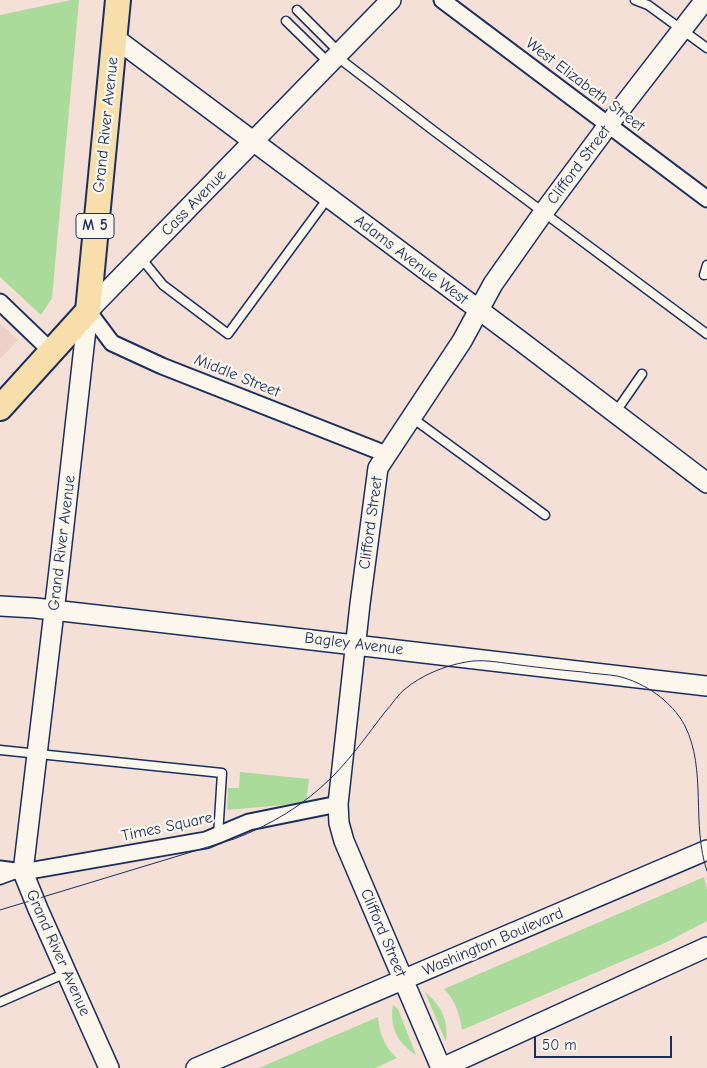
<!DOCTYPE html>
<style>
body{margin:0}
#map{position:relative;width:707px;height:1068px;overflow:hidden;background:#f4e0d7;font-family:"Comic Neue",sans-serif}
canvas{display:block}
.scale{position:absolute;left:534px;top:1036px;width:138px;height:22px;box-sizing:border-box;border:2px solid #1b2f5e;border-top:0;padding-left:6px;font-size:15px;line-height:18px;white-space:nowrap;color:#1b2f5e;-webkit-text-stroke:4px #fbf7ec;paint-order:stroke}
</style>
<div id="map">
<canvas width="707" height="1068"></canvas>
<div class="scale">50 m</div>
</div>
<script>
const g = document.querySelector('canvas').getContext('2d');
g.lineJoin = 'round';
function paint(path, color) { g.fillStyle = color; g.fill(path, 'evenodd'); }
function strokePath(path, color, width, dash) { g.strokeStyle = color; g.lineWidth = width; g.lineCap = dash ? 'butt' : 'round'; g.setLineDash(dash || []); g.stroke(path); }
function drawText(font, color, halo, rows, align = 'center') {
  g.font = font + ' "Comic Neue",sans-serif'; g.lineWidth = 4.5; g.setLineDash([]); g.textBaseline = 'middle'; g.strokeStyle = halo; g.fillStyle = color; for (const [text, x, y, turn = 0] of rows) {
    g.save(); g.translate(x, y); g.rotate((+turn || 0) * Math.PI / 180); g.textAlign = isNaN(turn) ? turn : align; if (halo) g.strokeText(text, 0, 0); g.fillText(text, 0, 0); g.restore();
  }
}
const built = new Path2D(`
 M0 323 18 340 0 359Z`);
const green = new Path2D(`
 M71 0H79L52 298 41 315 0 277V15Z
 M240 772 309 779 306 803 227 810 228 788H239Z
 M704 877 707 890V921L667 942 462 1030C460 1014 455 1000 444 989Z
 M425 992C441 1005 449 1020 446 1042Z
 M393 1005 398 1009 416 1055C398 1044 389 1026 393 1005Z
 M378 1017C379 1033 385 1048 397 1058L375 1068H259Z`);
const service = new Path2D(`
 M635 0 648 5 707 48
 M297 10 340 53
 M286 21 329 63
 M336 56 434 131 707 334
 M141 258 163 285 228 334 328 198
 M704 275 707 265
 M615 413 642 374
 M411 417 545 515
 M0 750 222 773 218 836
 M0 880 16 874
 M0 1002 66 973`);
const minor = new Path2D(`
 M442 0 707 199
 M0 302 52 352
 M88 311 112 343 162 366 386 454
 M0 869 23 872 206 840 249 822 338 804`);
const tertiary = new Path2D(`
 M115 38 522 342 707 483
 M0 606 35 608 123 618 707 686
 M109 1068 38 909 23 872 59 570 88 311 391 0
 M196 1068 707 850
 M441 1068 344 841 339 823 338 804 360 604 378 468 462 341 493 284 543 213 609 124 705 0
 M442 1068 707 947`);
const primary = new Path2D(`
 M0 408 88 311 118 0`);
const tram = new Path2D(`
 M0 910 234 839C271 825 304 805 332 777 352 757 368 734 385 712 392 705 397 695 405 689 422 675 444 666 466 662 481 659 497 662 512 664 535 667 559 670 583 672 594 674 606 674 617 676 644 682 672 701 685 726 707 770 691 824 707 871`);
const shields = [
 [95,226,38]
];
const shieldNames = [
 ["M 5",95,226]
];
const streetNames = [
 ["West Elizabeth Street",585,85,37],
 ["Grand River Avenue",106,125,-84],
 ["Clifford Street",579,165,-53],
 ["Cass Avenue",194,203,-46],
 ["Adams Avenue West",411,260,37],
 ["Middle Street",237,376,22],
 ["Clifford Street",371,523,-82],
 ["Grand River Avenue",62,543,-83],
 ["Bagley Avenue",354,644,7],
 ["Times Square",167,827,-12],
 ["Clifford Street",383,933,67],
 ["Washington Boulevard",493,942,-23],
 ["Grand River Avenue",58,953,66]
];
paint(built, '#efd0c8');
paint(green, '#aadb9b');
strokePath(service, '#1b2f5e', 11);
strokePath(minor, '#1b2f5e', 19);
strokePath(tertiary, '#1b2f5e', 22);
strokePath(primary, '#1b2f5e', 28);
strokePath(service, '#fbf7ec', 8);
strokePath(minor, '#fbf7ec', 15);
strokePath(tertiary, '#fbf7ec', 19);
strokePath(primary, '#f8deab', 24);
strokePath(tram, '#1b2f5e', 1);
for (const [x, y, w] of shields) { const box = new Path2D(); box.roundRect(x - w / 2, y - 12.5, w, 25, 4); g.fillStyle = '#fbf7ec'; g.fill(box); strokePath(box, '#1b2f5e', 1); }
drawText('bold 15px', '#1b2f5e', null, shieldNames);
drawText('16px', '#1b2f5e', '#fbf7ec', streetNames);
</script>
